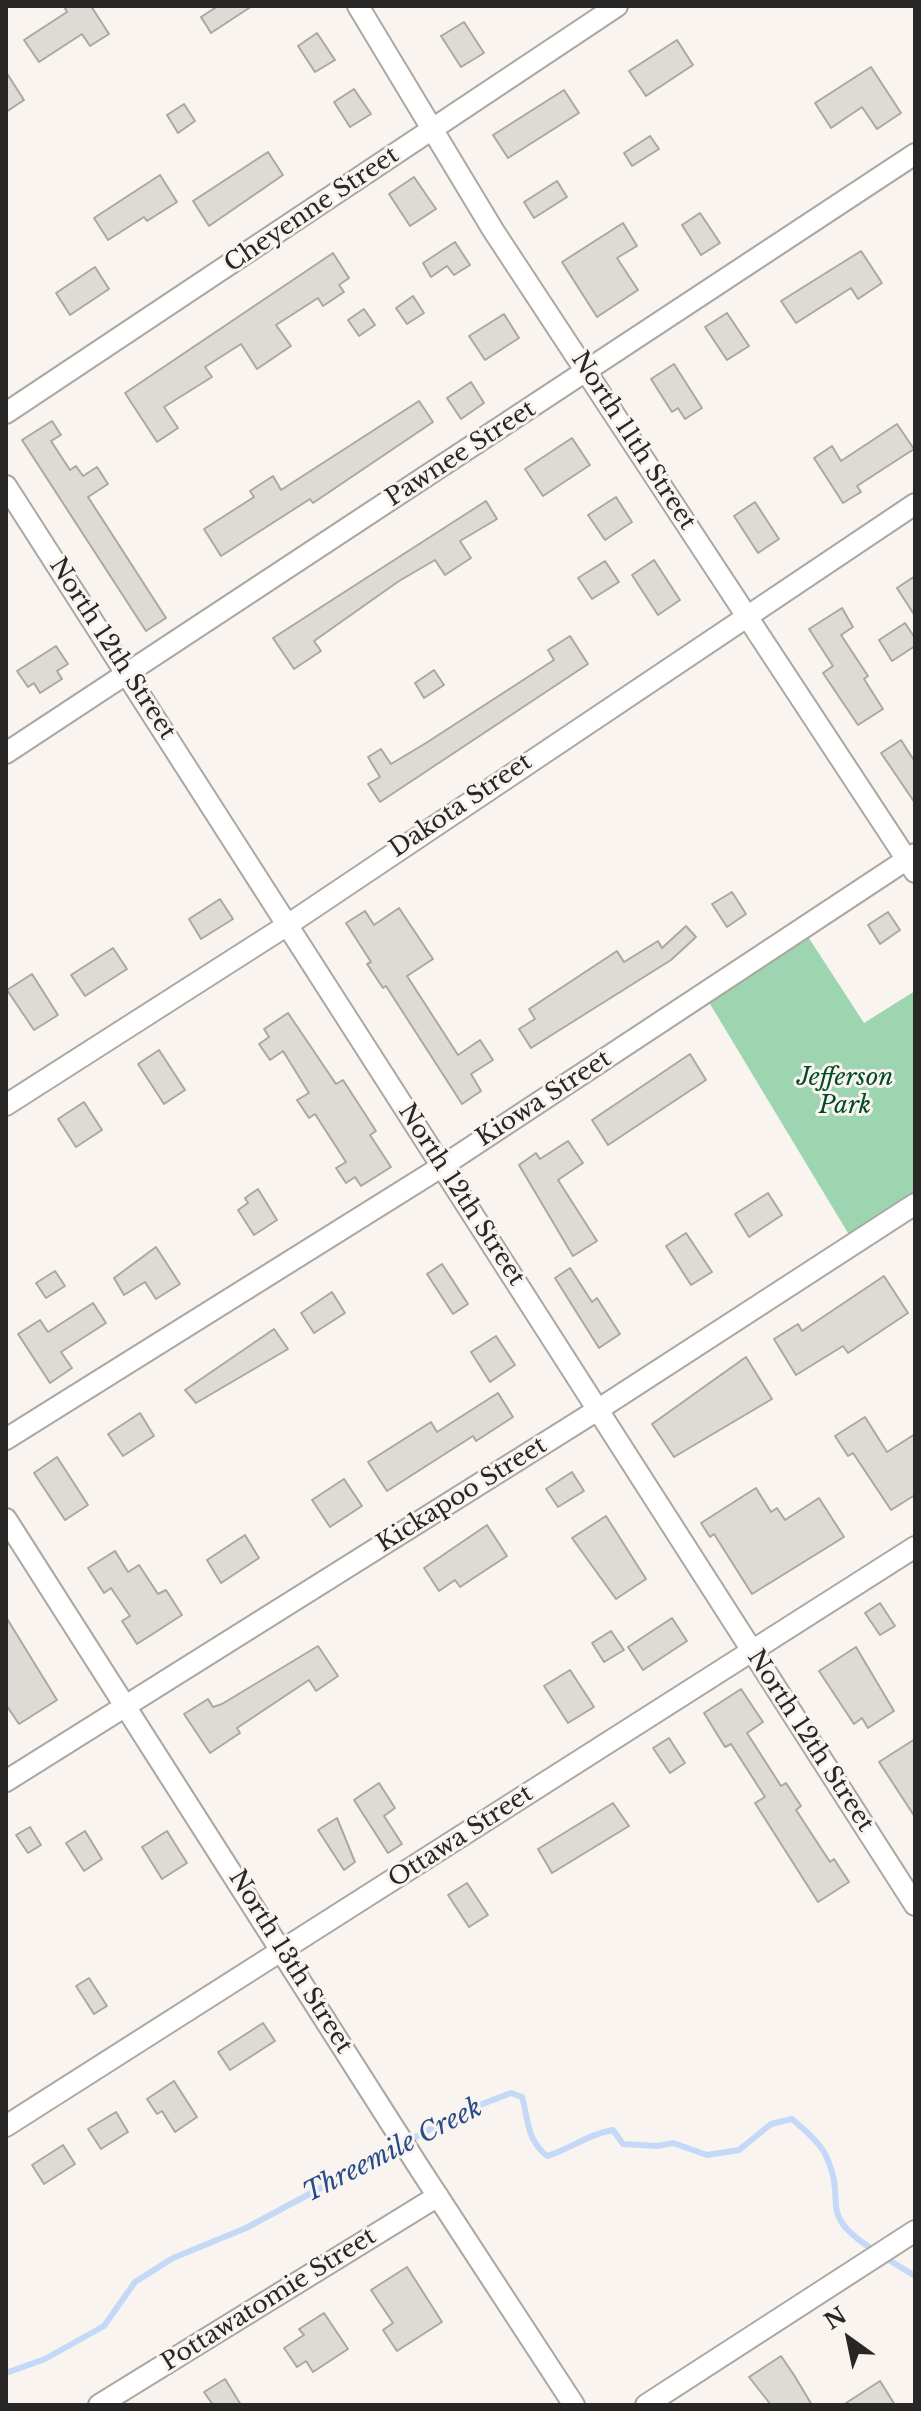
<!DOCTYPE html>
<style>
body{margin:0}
#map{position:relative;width:921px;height:2411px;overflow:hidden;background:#f9f4ef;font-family:"Libre Baskerville",serif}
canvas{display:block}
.frame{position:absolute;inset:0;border:8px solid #292725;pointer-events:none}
.north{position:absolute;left:809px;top:2299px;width:80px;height:80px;-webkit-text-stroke:6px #f9f4ef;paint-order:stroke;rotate:327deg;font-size:22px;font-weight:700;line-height:32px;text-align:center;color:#292725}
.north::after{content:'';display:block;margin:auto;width:28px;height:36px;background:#292725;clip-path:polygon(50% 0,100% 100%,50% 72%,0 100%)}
</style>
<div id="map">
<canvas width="921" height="2411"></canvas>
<div class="frame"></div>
<div class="north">N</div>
</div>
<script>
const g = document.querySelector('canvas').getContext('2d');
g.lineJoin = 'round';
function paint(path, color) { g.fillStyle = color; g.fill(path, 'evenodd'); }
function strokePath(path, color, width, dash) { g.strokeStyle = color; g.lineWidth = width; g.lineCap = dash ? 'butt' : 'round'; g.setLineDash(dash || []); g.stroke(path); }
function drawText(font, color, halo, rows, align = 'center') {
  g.font = font + ' "Libre Baskerville",serif'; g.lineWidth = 6; g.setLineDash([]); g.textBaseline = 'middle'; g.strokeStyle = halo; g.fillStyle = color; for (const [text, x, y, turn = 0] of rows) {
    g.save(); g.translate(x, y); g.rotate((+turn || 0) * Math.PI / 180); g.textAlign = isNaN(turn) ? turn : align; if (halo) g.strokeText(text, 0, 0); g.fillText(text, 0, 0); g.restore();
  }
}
const green = new Path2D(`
 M803 929 864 1023 915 991V1204L854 1243 704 994Z`);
const stream = new Path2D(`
 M884 2257 915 2276
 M6 2373 45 2359 104 2326 135 2282 173 2258 246 2228 464 2111 511 2093 522 2097C529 2121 526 2139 547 2156 571 2149 588 2134 613 2130L623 2144 657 2146 673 2143 707 2155 739 2150 771 2124 792 2119C803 2129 820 2142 826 2156 849 2206 814 2212 875 2251`);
const building = new Path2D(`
 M64 6H91L109 34 90 46 82 34 39 62 24 40 67 12Z
 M218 6H252L211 33 201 17Z
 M464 22 484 53 461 67 441 36Z
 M317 33 335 60 315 72 298 46Z
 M677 40 693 65 646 96 629 71Z
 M871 67 901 113 877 129 862 107 831 128 815 103Z
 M6 72 24 100 6 112Z
 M354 89 371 114 350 127 334 102Z
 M564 90 579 113 508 158 493 135Z
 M184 104 195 121 178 133 167 115Z
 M650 136 659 149 632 166 624 153Z
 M268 152 283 175 209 226 193 201Z
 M160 175 177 202 147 221 144 217 108 240 94 218Z
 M414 177 436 209 410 226 389 194Z
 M557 181 567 197 534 218 524 202Z
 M700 213 720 243 701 255 682 225Z
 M623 223 637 246 617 258 638 290 597 317 562 262Z
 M455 242 470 265 454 275 447 266 431 277 423 263Z
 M861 251 882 283 858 299 851 288 796 323 781 301Z
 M333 253 349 278 339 285 344 292 323 306 318 298 276 325 291 346 257 369 241 344 205 367 212 377 164 407 178 428 157 442 125 393Z
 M95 267 109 289 70 315 56 293Z
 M413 296 424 313 407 324 396 308Z
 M364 309 375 325 359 336 348 320Z
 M727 313 749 346 727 360 705 327Z
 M504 314 519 338 485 360 469 336Z
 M674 364 702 408 685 419 678 408 672 412 651 379Z
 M471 382 484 403 461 419 447 398Z
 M419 401 433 422 313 503 310 499 221 556 204 529 254 497 250 491 273 476 281 490Z
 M52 421 61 435 51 441 70 470 76 466 83 476 97 467 108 484 88 497 166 618 146 631 22 440Z
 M897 424 914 449 857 486 861 492 843 503 814 458 832 446 841 461Z
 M572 438 590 465 543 496 525 469Z
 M616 497 632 522 605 540 588 515Z
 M486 501 497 519 460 541 471 558 445 575 435 560 399 581 314 641 321 651 294 669 273 638Z
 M755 502 779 539 758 553 734 516Z
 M654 560 680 600 658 615 632 575Z
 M605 561 619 582 592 599 578 578Z
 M915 576V616L897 588Z
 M842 608 853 627 841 635 868 676 864 679 883 709 858 725 823 673 833 666 809 629Z
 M905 623 915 638V646L892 661 879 640Z
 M570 636 588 664 380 802 368 784 380 777 368 757 381 749 391 764 426 743 554 660 548 650Z
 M56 646 68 664 57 671 62 679 40 693 34 683 28 687 17 671Z
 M434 670 444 685 424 698 415 683Z
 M901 740 915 762V803L881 753Z
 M732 892 746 914 727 927 712 904Z
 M220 899 233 919 201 939 189 919Z
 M399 908 433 959 407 976 458 1055 480 1040 493 1060 471 1074 481 1091 462 1104 386 986 383 988 367 964 371 962 346 923 365 911 374 925Z
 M888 912 900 930 880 944 868 925Z
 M686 926 696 937 671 960 531 1048 519 1029 535 1019 529 1009 617 951 624 962 658 941 662 948Z
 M113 948 127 969 85 996 71 975Z
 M32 974 58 1015 34 1030 7 990Z
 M288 1013 336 1084 343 1080 376 1131 370 1135 391 1167 361 1186 355 1177 346 1183 336 1168 346 1162 315 1114 309 1118 297 1100 309 1093 283 1051 270 1060 259 1044 269 1037 264 1029Z
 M159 1050 185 1090 164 1104 138 1064Z
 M690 1054 706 1080 608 1145 592 1120Z
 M84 1102 102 1130 76 1147 58 1119Z
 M568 1141 583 1163 558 1180 597 1241 573 1256 519 1165 536 1153 540 1159Z
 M258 1189 277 1220 254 1235 238 1210 248 1203 245 1198Z
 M768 1193 782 1215 749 1237 735 1214Z
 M686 1233 712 1272 691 1285 666 1246Z
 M156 1247 180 1284 156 1299 145 1282 124 1295 114 1278Z
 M442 1264 468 1304 453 1314 427 1274Z
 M570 1268 592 1302 597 1298 620 1334 599 1348 555 1278Z
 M55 1271 65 1286 46 1298 36 1283Z
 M884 1276 908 1313 848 1353 843 1346 796 1375 774 1339 798 1324 802 1331Z
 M332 1292 345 1313 314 1333 301 1313Z
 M93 1303 106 1323 61 1352 72 1368 50 1383 18 1334 40 1320 48 1332Z
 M274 1329 288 1349 196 1403 185 1390Z
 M496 1336 515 1365 490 1382 471 1352Z
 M746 1357 772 1399 674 1457 652 1424Z
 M498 1393 513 1417 476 1441 473 1436 387 1491 368 1462 431 1422 437 1432Z
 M140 1413 154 1436 123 1456 108 1434Z
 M865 1417 887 1452 915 1434V1495L891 1510 853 1453 848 1456 835 1436Z
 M57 1457 88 1505 65 1520 34 1473Z
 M572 1472 584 1491 558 1507 546 1489Z
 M344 1479 362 1506 330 1527 312 1500Z
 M756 1488 771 1512 777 1508 785 1520 819 1498 844 1537 752 1594 714 1534 710 1537 701 1523Z
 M606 1516 646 1579 616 1599 572 1538Z
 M487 1525 507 1556 460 1587 455 1580 439 1591 424 1568Z
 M245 1535 259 1558 221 1583 207 1560Z
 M115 1551 128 1572 139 1565 158 1594 166 1590 182 1615 137 1644 122 1621 130 1616 111 1588 104 1593 88 1568Z
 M880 1603 895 1626 880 1635 865 1613Z
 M6 1617 57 1700 19 1724 6 1705Z
 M672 1618 687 1641 643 1670 628 1647Z
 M611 1631 624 1650 604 1662 592 1643Z
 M318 1646 338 1676 316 1691 309 1680 237 1728 240 1733 210 1753 184 1714 208 1699 213 1707 222 1704Z
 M856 1647 894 1711 868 1728 862 1718 854 1724 819 1671Z
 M570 1670 594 1707 568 1723 544 1686Z
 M741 1689 763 1722 747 1733 781 1786 786 1783 801 1806 796 1810 830 1862 834 1859 849 1882 818 1902 755 1803 765 1797 731 1744 725 1747 704 1713Z
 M669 1738 685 1763 670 1773 653 1748Z
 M915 1739V1817L879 1762Z
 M379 1783 395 1808 384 1816 402 1844 388 1853 354 1800Z
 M613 1803 629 1826 552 1873 538 1849Z
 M337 1818 355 1862 344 1870 318 1830Z
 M30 1827 41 1845 28 1853 16 1835Z
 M85 1831 102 1859 84 1871 66 1843Z
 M167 1831 187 1863 162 1879 142 1847Z
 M467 1883 488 1915 469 1927 448 1895Z
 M89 1978 107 2006 94 2014 76 1986Z
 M263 2023 275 2041 230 2070 218 2052Z
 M174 2081 197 2117 175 2132 162 2111 157 2114 147 2099Z
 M116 2112 128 2132 101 2149 88 2129Z
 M63 2145 75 2164 44 2184 32 2165Z
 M407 2267 442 2322 397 2351 383 2330 393 2323 371 2290Z
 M324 2313 348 2349 313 2372 306 2361 297 2367 284 2348 304 2335 299 2329Z
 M781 2356 794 2375 812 2405H771L749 2377Z
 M225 2379 241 2405H213L204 2392Z
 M880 2381 895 2405H843Z`);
const street = new Path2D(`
 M358 6 493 230 915 872
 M6 413 617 6
 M6 486 915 1905
 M6 753 915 154
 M6 1105 289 924 915 504
 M6 1439 441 1167 915 854
 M6 1519 420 2169 574 2405
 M6 1781 599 1409 915 1204
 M6 2126 915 1547
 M99 2405 438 2196
 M646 2405 915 2231`);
const streetNames = [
 ["Cheyenne Street",312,210,-34],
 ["North 11th Street",633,441,57],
 ["Pawnee Street",461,454,-33],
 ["North 12th Street",112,649,57],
 ["Dakota Street",461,806,-34],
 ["Kiowa Street",544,1099,-33],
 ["North 12th Street",461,1195,57],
 ["Kickapoo Street",462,1495,-32],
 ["North 12th Street",810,1741,57],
 ["Ottawa Street",461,1837,-33],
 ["North 13th Street",290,1962,58],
 ["Pottawatomie Street",269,2300,-32]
];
const parkNames = [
 ["Jefferson",845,1078],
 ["Park",845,1106]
];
const waterNames = [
 ["Threemile Creek",393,2151,-27]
];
paint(green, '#9cd5b0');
strokePath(stream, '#c4d8f7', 6);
paint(building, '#dedad5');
strokePath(building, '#aba7a3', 2);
strokePath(street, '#aba7a3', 24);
strokePath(street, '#fff', 20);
drawText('24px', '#292725', '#f9f4ef', streetNames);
drawText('italic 24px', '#004a28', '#f9f4ef', parkNames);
drawText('italic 26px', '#264b88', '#f9f4ef', waterNames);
</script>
